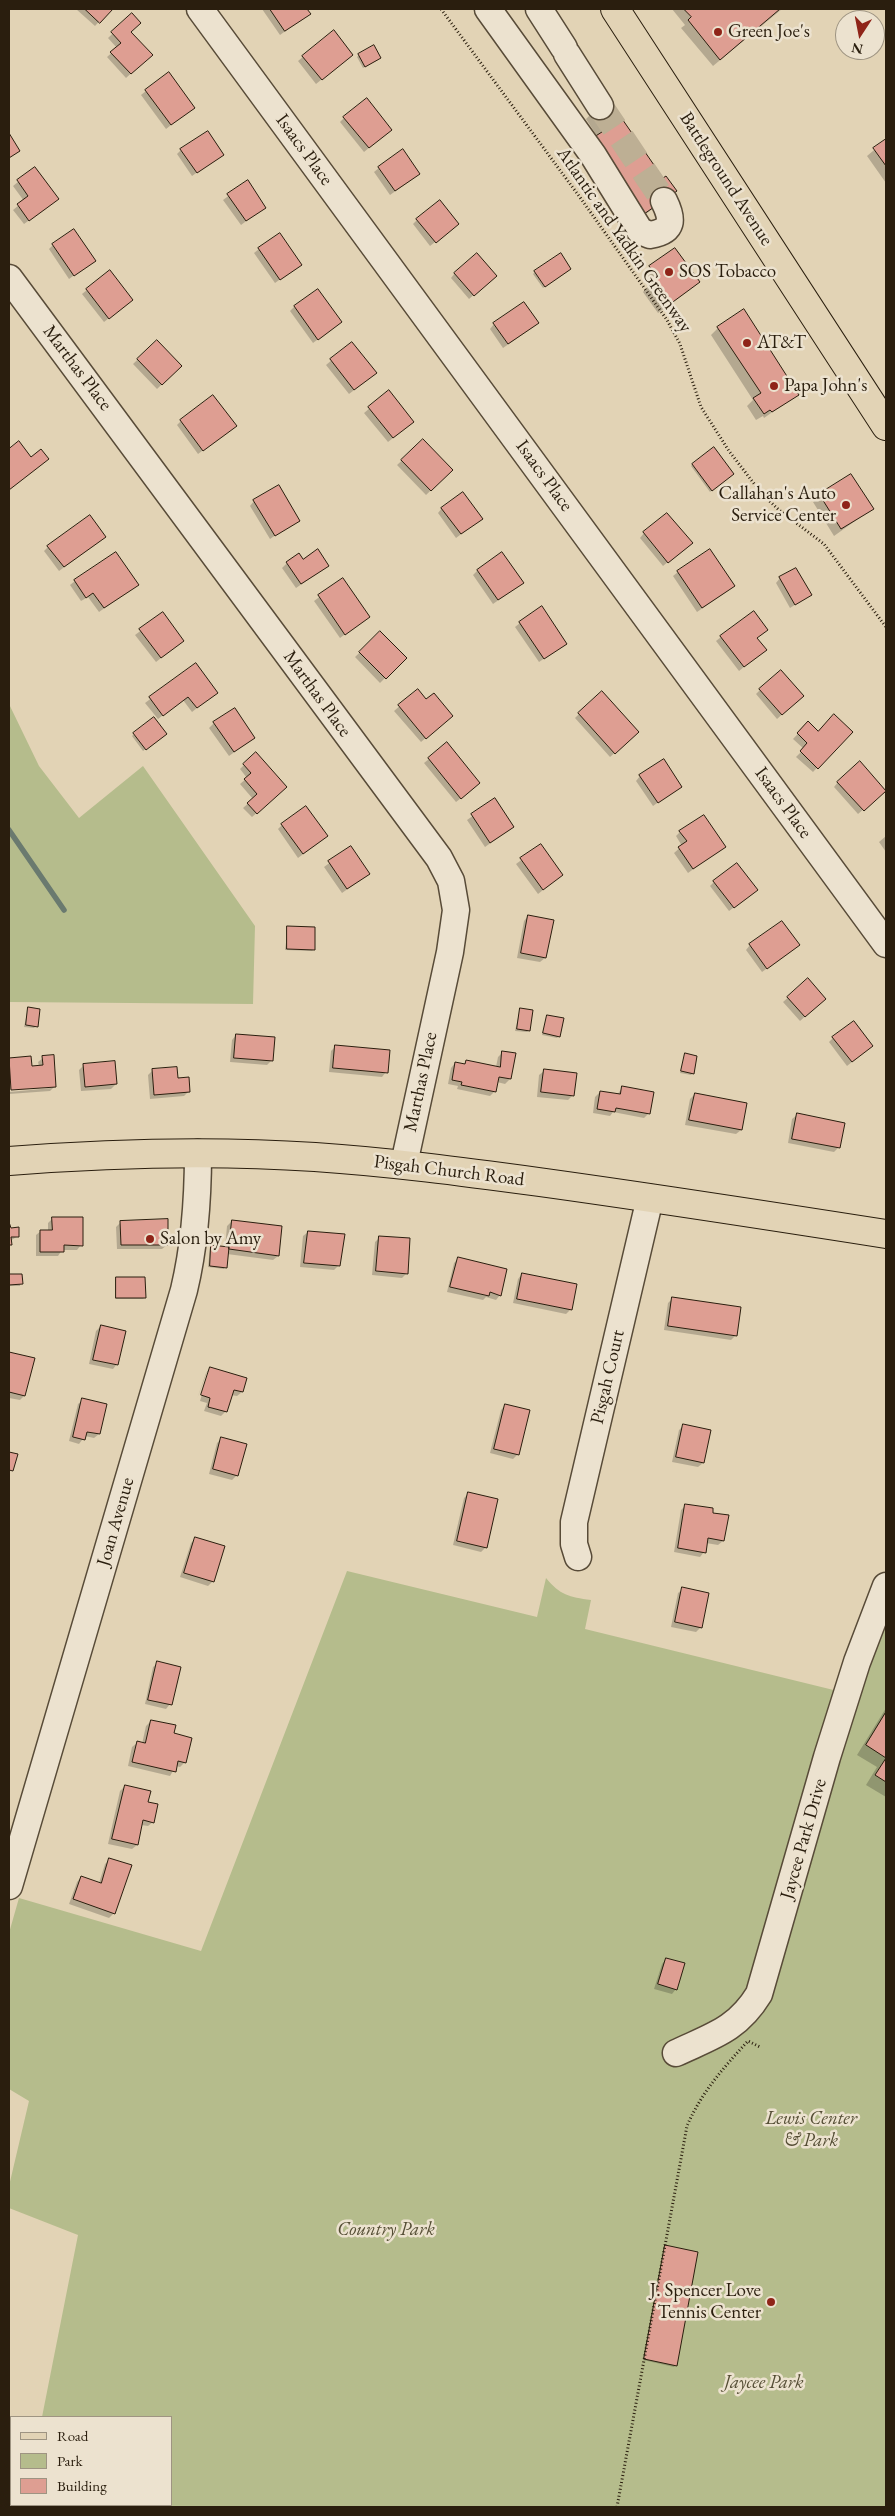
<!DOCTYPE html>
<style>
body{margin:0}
#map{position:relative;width:895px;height:2516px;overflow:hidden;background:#e2d3b5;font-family:"EB Garamond",serif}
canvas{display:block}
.frame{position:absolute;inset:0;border:10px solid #2a1e0e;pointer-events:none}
.legend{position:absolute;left:10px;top:2416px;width:162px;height:90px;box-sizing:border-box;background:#ece2cf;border:1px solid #9e9482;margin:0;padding:6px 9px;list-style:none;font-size:15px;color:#2a1e0e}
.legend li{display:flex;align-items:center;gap:10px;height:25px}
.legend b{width:25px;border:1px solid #9e9482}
.north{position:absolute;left:835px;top:10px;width:50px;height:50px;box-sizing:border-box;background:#ece2cf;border:1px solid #9e9482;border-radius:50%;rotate:191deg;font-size:14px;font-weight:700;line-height:20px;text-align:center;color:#2a1e0e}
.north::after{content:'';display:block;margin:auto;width:18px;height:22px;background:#8f2418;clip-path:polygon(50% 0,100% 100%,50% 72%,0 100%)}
</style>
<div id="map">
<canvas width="895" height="2516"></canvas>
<div class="frame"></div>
<ul class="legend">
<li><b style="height:6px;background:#e2d3b5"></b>Road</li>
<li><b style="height:14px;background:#b5bc8c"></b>Park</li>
<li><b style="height:14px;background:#de9e92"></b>Building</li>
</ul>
<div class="north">N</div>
</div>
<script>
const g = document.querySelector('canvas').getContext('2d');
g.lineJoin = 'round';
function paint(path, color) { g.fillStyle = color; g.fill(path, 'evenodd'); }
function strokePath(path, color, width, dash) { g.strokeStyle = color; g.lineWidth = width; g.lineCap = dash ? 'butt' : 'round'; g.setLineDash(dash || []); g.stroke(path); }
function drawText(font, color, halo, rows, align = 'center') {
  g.font = font + ' "EB Garamond",serif'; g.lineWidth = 5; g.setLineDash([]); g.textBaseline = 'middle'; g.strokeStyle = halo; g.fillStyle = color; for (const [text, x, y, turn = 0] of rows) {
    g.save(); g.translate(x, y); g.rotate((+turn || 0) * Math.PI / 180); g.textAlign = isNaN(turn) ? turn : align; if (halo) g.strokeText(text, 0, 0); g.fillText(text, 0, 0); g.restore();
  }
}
const green = new Path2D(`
 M9 704 39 766 79 818 143 766 255 926 253 1004 9 1002Z
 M347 1571 537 1617 546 1578C560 1595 569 1597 591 1600L585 1629 858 1696 886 1618V2507H24L25 2505H171V2417H42L78 2235 9 2208V2186L29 2101 9 2089V1933L19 1898 201 1951Z`);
const shadow = new Path2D(`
 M76 9H111L95 26Z
 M262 9H305L309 14 280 35Z
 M672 9H782L713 66 681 28 685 25Z
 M132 15 130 33 151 55 126 78 107 57 117 48 108 38Z
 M333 32 347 59 316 84 298 61Z
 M359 55 378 60 363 68 357 57Z
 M146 91 193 108 166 129 141 95Z
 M593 112 668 198 636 221 597 136 586 119Z
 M344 118 386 134 364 152 340 122Z
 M886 140V183L867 156Z
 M181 150 222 155 192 176 177 154Z
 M379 168 414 178 390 195 374 172Z
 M34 169 52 204 24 224 13 210 24 201 13 186Z
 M247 182 265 207 241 225 223 200Z
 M417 220 453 228 430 246 413 224Z
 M53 245 94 261 69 279 49 249Z
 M259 249 300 265 275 283 254 253Z
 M650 267 698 282 658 313 643 292 650 284 643 274Z
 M568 271 543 288 533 274 535 272Z
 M455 273 491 280 469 299 451 278Z
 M87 290 132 300 104 322 82 294Z
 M294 307 341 322 313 343 290 311Z
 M494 324 533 327 503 348 490 329Z
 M718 328 798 394 764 418 763 416 756 420 747 406 753 400 711 335Z
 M157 341 181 366 157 389 133 364Z
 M352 343 370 378 349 394 326 365Z
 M389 392 408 426 388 442 364 413Z
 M181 421 230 430 198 454 177 425Z
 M423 441 452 470 426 495 397 465Z
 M693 464 731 476 710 492 691 466Z
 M820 495 872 509 834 536 813 502Z
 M254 501 298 520 270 539 250 506Z
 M442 508 476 523 456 538 438 513Z
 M644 533 686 547 663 566 640 538Z
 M100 541 59 571 44 551 48 547Z
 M287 563 328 566 296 588 282 568Z
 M477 571 517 587 493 604 473 575Z
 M678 572 729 590 697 612 673 576Z
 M780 578 810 595 790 608 776 583Z
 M342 580 368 617 340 638 314 601Z
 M75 581 132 589 99 612 88 597 81 601 70 585Z
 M163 614 180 643 156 662 135 635Z
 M520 623 566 644 539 662 515 627Z
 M380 633 405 658 380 683 355 657Z
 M721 637 756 638 760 654 739 671 716 641Z
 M195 665 216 693 192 712 183 700 158 719 145 703Z
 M760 690 798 700 777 719 756 694Z
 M417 691 447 720 421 742 394 711Z
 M579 714 633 737 610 757 575 718Z
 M214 723 254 738 229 756 209 728Z
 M808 723 818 732H851L813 772 796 757 804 749 793 739Z
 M134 734 163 736 143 751 132 736Z
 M429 759 474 788 456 802 424 763Z
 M244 765 281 792 252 817 243 808 253 799 240 784 247 778 240 769Z
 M640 776 680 787 653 806 636 781Z
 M838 782 880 795 858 814 834 787Z
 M495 800 513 827 485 847 467 820Z
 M282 825 322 840 298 858 278 829Z
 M680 832 724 847 688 873 674 853 682 846 676 836Z
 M886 836V852L879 842Z
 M540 846 562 875 538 894 516 864Z
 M351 847 369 874 342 893 324 867Z
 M714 882 752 894 729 911 710 886Z
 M528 916 545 958 540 962 517 958 524 921Z
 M288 927 314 949 312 951 285 950Z
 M750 945 794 949 762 972 746 950Z
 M808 980 820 1003 800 1021 783 1002Z
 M28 1008 36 1026 34 1028 24 1027Z
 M520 1009 529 1030 527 1032 515 1031Z
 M547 1016 559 1036 557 1038 542 1035Z
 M236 1035 272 1060 267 1065 230 1062 232 1040Z
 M833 1038 872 1046 847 1066 829 1042Z
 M335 1047 386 1072 382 1077 329 1072 331 1051Z
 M503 1052 515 1054 510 1079 505 1084 497 1082 495 1091 490 1096 457 1089 458 1086 448 1084 451 1068 455 1063 463 1065 466 1062 496 1067 498 1057Z
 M685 1055 693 1073 691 1075 680 1073Z
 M43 1058 55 1086 50 1091 9 1094V1092L52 1088V1086L9 1089V1059L30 1067 39 1066 38 1062Z
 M84 1065 116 1084 111 1089 81 1091 79 1070Z
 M153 1070 177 1079 189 1091 184 1096 150 1099 148 1075Z
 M544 1071 573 1095 568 1100 537 1097 539 1075Z
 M622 1088 649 1113 644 1118 613 1112 610 1116 593 1113 595 1097 600 1092 617 1095Z
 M695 1094 746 1104 741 1130 736 1134 685 1125 690 1099Z
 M797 1115 838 1148 834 1152 788 1143 792 1119Z
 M53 1218 81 1245 77 1250H62L58 1256H36V1235L41 1231H48V1223Z
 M232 1221 278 1256 273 1260 227 1254 224 1269 208 1267 210 1248 212 1246 225 1248 227 1226Z
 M121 1222 167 1245 162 1249H117L116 1227Z
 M9 1223V1229L18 1236 10 1241 9 1246Z
 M308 1232 339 1265 334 1270 300 1267 303 1236Z
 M380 1237 406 1274 402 1278 372 1275 375 1242Z
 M458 1259 500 1295 496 1300 486 1297 483 1300 447 1292 454 1263Z
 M522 1274 571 1309 566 1314 513 1303 518 1279Z
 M21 1275 20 1286H9V1276Z
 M117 1278 145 1297 143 1299H115V1280Z
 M673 1298 736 1335 731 1340 664 1330 668 1303Z
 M101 1326 117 1364 113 1369 89 1364 96 1331Z
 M9 1354 33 1359 24 1396 20 1400 9 1398Z
 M210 1368 242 1392 237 1396 231 1395 226 1411 221 1416 204 1411 207 1403 200 1401 209 1372H207L197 1399 206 1373Z
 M83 1400 99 1434 94 1438 85 1436 79 1444 69 1441 78 1404Z
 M505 1405 518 1454 513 1459 490 1453 501 1410Z
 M684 1425 703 1463 698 1467 672 1462 679 1430Z
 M222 1438 237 1475 232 1480 209 1474 217 1443Z
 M469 1493 486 1547 481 1552 453 1545 464 1498Z
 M686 1505 711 1514 723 1541 718 1545 706 1543 704 1552 700 1557 674 1552 681 1510Z
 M196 1538 213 1581 208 1586 180 1577 191 1543Z
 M683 1589 701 1627 696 1632 671 1627 678 1593Z
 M158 1663 170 1704 166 1709 145 1704 153 1667Z
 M886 1708V1797L866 1785 877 1767 857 1755Z
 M151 1721 173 1734 185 1762 180 1767 176 1766 170 1776 128 1766 132 1747 137 1743 142 1744 146 1726Z
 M125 1786 147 1803 153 1822 148 1826 141 1825 137 1845 132 1849 108 1844 120 1791Z
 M110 1859 114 1913 109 1918 69 1904 77 1882 81 1877 99 1883 105 1864Z
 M666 1959 676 1989 672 1994 654 1989 662 1964Z
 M666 2247 676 2365 674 2367 643 2360Z`);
const stream = new Path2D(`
 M9 830 64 910`);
const building = new Path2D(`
 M85 9H113L100 23Z
 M270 9H307L311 14 285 31Z
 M684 9H780L720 60 688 20 691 17Z
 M132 13 141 23 131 32 153 55 131 74 110 52 121 43 111 32Z
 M334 30 353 55 322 80 302 56Z
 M374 45 381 58 365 67 358 54Z
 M169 72 195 108 171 125 145 90Z
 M367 98 392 130 369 148 343 117Z
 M609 100 663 178 666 176 677 191 644 214 591 139 605 130 592 111Z
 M208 131 224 155 197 173 180 149Z
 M9 133 20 151 9 158Z
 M886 139V166L873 148Z
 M403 149 420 174 395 191 378 167Z
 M35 167 59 199 29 221 17 204 28 196 17 180Z
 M248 180 266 208 246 221 227 194Z
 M440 200 459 224 436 243 416 219Z
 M74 229 96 261 74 276 52 244Z
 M280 233 302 265 280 280 258 248Z
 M675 248 700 282 666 307 649 284 658 278 649 266Z
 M477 253 497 276 474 296 454 273Z
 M561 253 571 269 545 287 534 271Z
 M110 270 133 300 109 319 86 289Z
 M318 289 342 322 318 340 294 306Z
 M524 302 539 323 508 344 493 323Z
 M744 309 799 395 772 412 770 410 764 414 753 398 761 393 717 327Z
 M157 340 182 366 162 385 137 359Z
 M352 342 377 373 354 390 330 359Z
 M389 390 414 422 393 438 368 407Z
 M213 395 237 426 203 451 180 420Z
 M423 439 453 470 431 491 401 460Z
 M19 441 31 457 41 449 49 459 9 490V449Z
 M714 447 734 474 712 491 692 464Z
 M851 474 874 509 841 529 819 494Z
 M279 485 300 521 275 536 253 500Z
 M463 492 483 519 461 534 441 508Z
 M667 513 693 543 668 563 643 532Z
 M90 515 106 537 64 567 47 546Z
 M318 549 329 566 301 584 286 562 299 553 303 559Z
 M710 549 735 586 702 608 677 571Z
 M116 552 139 585 104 608 93 593 86 598 74 580Z
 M502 552 524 583 498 600 477 570Z
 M796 568 812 595 795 605 779 577Z
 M343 578 370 617 345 635 318 595Z
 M542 606 567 644 544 659 519 622Z
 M754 611 768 630 757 638 767 650 744 667 720 636Z
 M163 612 184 641 161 658 139 629Z
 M380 631 407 658 386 679 359 652Z
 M196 663 218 693 197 708 188 697 163 716 149 697Z
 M781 670 804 696 782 715 759 689Z
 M418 689 426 699 434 693 453 716 426 739 398 705Z
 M602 691 639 732 615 754 578 713Z
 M235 708 255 738 234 752 213 722Z
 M834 714 853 732 818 769 800 751 807 743 797 733 808 721 818 731Z
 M154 717 167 734 146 750 133 733Z
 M447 742 480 783 461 799 428 758Z
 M256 752 287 787 257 814 247 803 257 794 244 779 251 773 243 764Z
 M664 759 682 787 658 803 639 775Z
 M860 761 886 791 864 811 837 782Z
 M495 798 514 827 490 843 471 814Z
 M306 806 328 836 303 854 281 824Z
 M704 815 726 847 693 869 678 847 687 841 679 831Z
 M541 844 563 875 543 890 520 858Z
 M351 846 370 874 347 889 328 861Z
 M737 863 758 890 734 908 713 881Z
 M528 915 554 920 546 958 521 953Z
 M782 921 800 945 767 969 749 944Z
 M287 926 315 927V950L287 949Z
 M808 978 826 999 805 1017 787 997Z
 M28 1007 40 1009 38 1027 26 1025Z
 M520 1008 533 1010 530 1031 517 1029Z
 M547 1015 564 1018 560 1037 543 1033Z
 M854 1021 873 1046 852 1062 832 1037Z
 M236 1034 275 1037 273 1061 234 1058Z
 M335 1045 390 1050 388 1073 333 1068Z
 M502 1051 516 1053 511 1079 499 1077 496 1092 461 1085 462 1082 452 1080 455 1062 465 1064 466 1060 500 1067Z
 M685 1053 697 1056 694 1074 681 1071Z
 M54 1055 56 1087 11 1090 9 1058 31 1056 32 1066 43 1065 42 1056Z
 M115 1061 117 1084 85 1087 83 1064Z
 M177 1067 178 1078 189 1077 190 1092 154 1095 152 1069Z
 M544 1069 577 1073 574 1096 541 1092Z
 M622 1086 654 1092 650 1114 616 1108 615 1112 597 1109 600 1091 620 1094Z
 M695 1093 747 1103 742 1130 689 1120Z
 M797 1113 845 1123 840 1148 792 1139Z
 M52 1217H83V1246L64 1245V1252H40V1230H52Z
 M168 1219V1245H121L120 1221Z
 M232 1220 282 1226 279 1256 229 1249Z
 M9 1222 11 1228 19 1227V1237H11L12 1245H9Z
 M308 1231 345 1234 340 1266 304 1263Z
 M379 1236 410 1238 408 1274 376 1271Z
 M211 1245 229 1247 227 1268 210 1266Z
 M458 1257 507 1269 501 1296 490 1292 489 1296 450 1287Z
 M522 1273 577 1284 572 1310 517 1299Z
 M9 1274H22L23 1284 9 1285Z
 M116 1277H145L146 1298H116Z
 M672 1297 741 1307 737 1336 668 1326Z
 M101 1325 126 1331 118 1365 93 1360Z
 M9 1352 35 1358 25 1396 9 1392Z
 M210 1367 247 1378 243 1392 234 1390 227 1412 208 1407 210 1398 201 1395Z
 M82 1398 107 1404 100 1434 87 1432 85 1440 73 1437Z
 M505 1404 530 1410 519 1455 494 1449Z
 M683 1424 711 1430 704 1463 676 1457Z
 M221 1437 247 1444 238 1476 213 1469Z
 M9 1452 18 1454 13 1471 9 1470Z
 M468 1492 498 1499 487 1548 457 1541Z
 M685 1504 713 1508V1513L729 1515 724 1541 708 1538 706 1553 678 1548Z
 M195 1537 225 1546 214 1582 184 1573Z
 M682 1587 709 1593 702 1628 675 1622Z
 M157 1661 181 1667 172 1705 148 1700Z
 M886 1712V1782L875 1775 886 1758 866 1745Z
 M151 1720 176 1725 174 1733 192 1738 186 1763 178 1761 176 1772 132 1762 137 1741 145 1743Z
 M125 1785 151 1791 148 1802 158 1804 154 1823 143 1820 138 1845 112 1839Z
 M109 1858 132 1865 115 1914 73 1899 81 1876 101 1883Z
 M666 1958 685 1963 677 1990 658 1984Z
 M665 2245 698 2252 677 2366 644 2359Z`);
const minorTunnel = new Path2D(`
 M600 106 664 201`);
const path = new Path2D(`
 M441 9 579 196 667 320 680 344 701 407 729 451 762 494 779 510 824 544 886 627
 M617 2507 687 2126C701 2093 724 2067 748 2041L760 2047`);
const minor = new Path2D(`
 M200 9 886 944
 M488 9 593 155 640 231 650 235C674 231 673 219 664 201
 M539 9 564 48
 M567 54 600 106
 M9 278 439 858 451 881 456 910 450 952 404 1164
 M578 1557 574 1544V1522L650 1198
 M9 1886 184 1290C195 1244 198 1199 198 1153
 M676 2053C712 2036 737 2030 759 1994L827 1757 857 1662 886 1586`);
const major = new Path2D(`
 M615 9 886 426
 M9 1161C111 1153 212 1150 315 1157 390 1162 465 1172 539 1182 655 1198 771 1216 886 1234`);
const markers = [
 [718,32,5,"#8f2418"],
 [669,272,5,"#8f2418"],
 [747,343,5,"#8f2418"],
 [774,386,5,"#8f2418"],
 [846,505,5,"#8f2418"],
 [150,1239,5,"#8f2418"],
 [771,2302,5,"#8f2418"]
];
const poiNames = [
 ["Green Joe's",728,32],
 ["SOS Tobacco",679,272],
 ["AT&T",757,343],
 ["Papa John's",784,386],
 ["Callahan's Auto",836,494,"right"],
 ["Service Center",836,516,"right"],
 ["Salon by Amy",160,1239],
 ["J. Spencer Love",761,2291,"right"],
 ["Tennis Center",761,2313,"right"]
];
const streetNames = [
 ["Isaacs Place",304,150,54],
 ["Battleground Avenue",726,179,57],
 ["Atlantic and Yadkin Greenway",624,240,55],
 ["Marthas Place",77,368,53],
 ["Isaacs Place",544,476,54],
 ["Marthas Place",317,694,54],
 ["Isaacs Place",783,803,54],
 ["Marthas Place",421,1082,-78],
 ["Pisgah Church Road",449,1171,7],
 ["Pisgah Court",608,1377,-77],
 ["Joan Avenue",116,1522,-74],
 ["Jaycee Park Drive",804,1839,-74]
];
const parkNames = [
 ["Lewis Center",811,2119],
 ["& Park",811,2141],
 ["Country Park",386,2230],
 ["Jaycee Park",764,2383]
];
paint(green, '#b5bc8c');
paint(shadow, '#0003');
strokePath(stream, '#6a7a6f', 5.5);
paint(building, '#de9e92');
strokePath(building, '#2a1e0e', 1);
strokePath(minorTunnel, '#bdaf94', 26, [26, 13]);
strokePath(minor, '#584b38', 29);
strokePath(major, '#2a1e0e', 30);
strokePath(path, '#2a1e0e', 3, [1, 2.5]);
strokePath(minor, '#ece2cf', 26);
strokePath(major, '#e2d3b5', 28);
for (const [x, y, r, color] of markers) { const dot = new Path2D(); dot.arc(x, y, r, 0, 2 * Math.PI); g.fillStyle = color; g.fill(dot); strokePath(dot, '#ece2cf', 2); }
drawText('19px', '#2a1e0e', '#ece2cf', poiNames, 'left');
drawText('19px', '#2a1e0e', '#ece2cf', streetNames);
drawText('italic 19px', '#544d34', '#ece2cf', parkNames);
</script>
